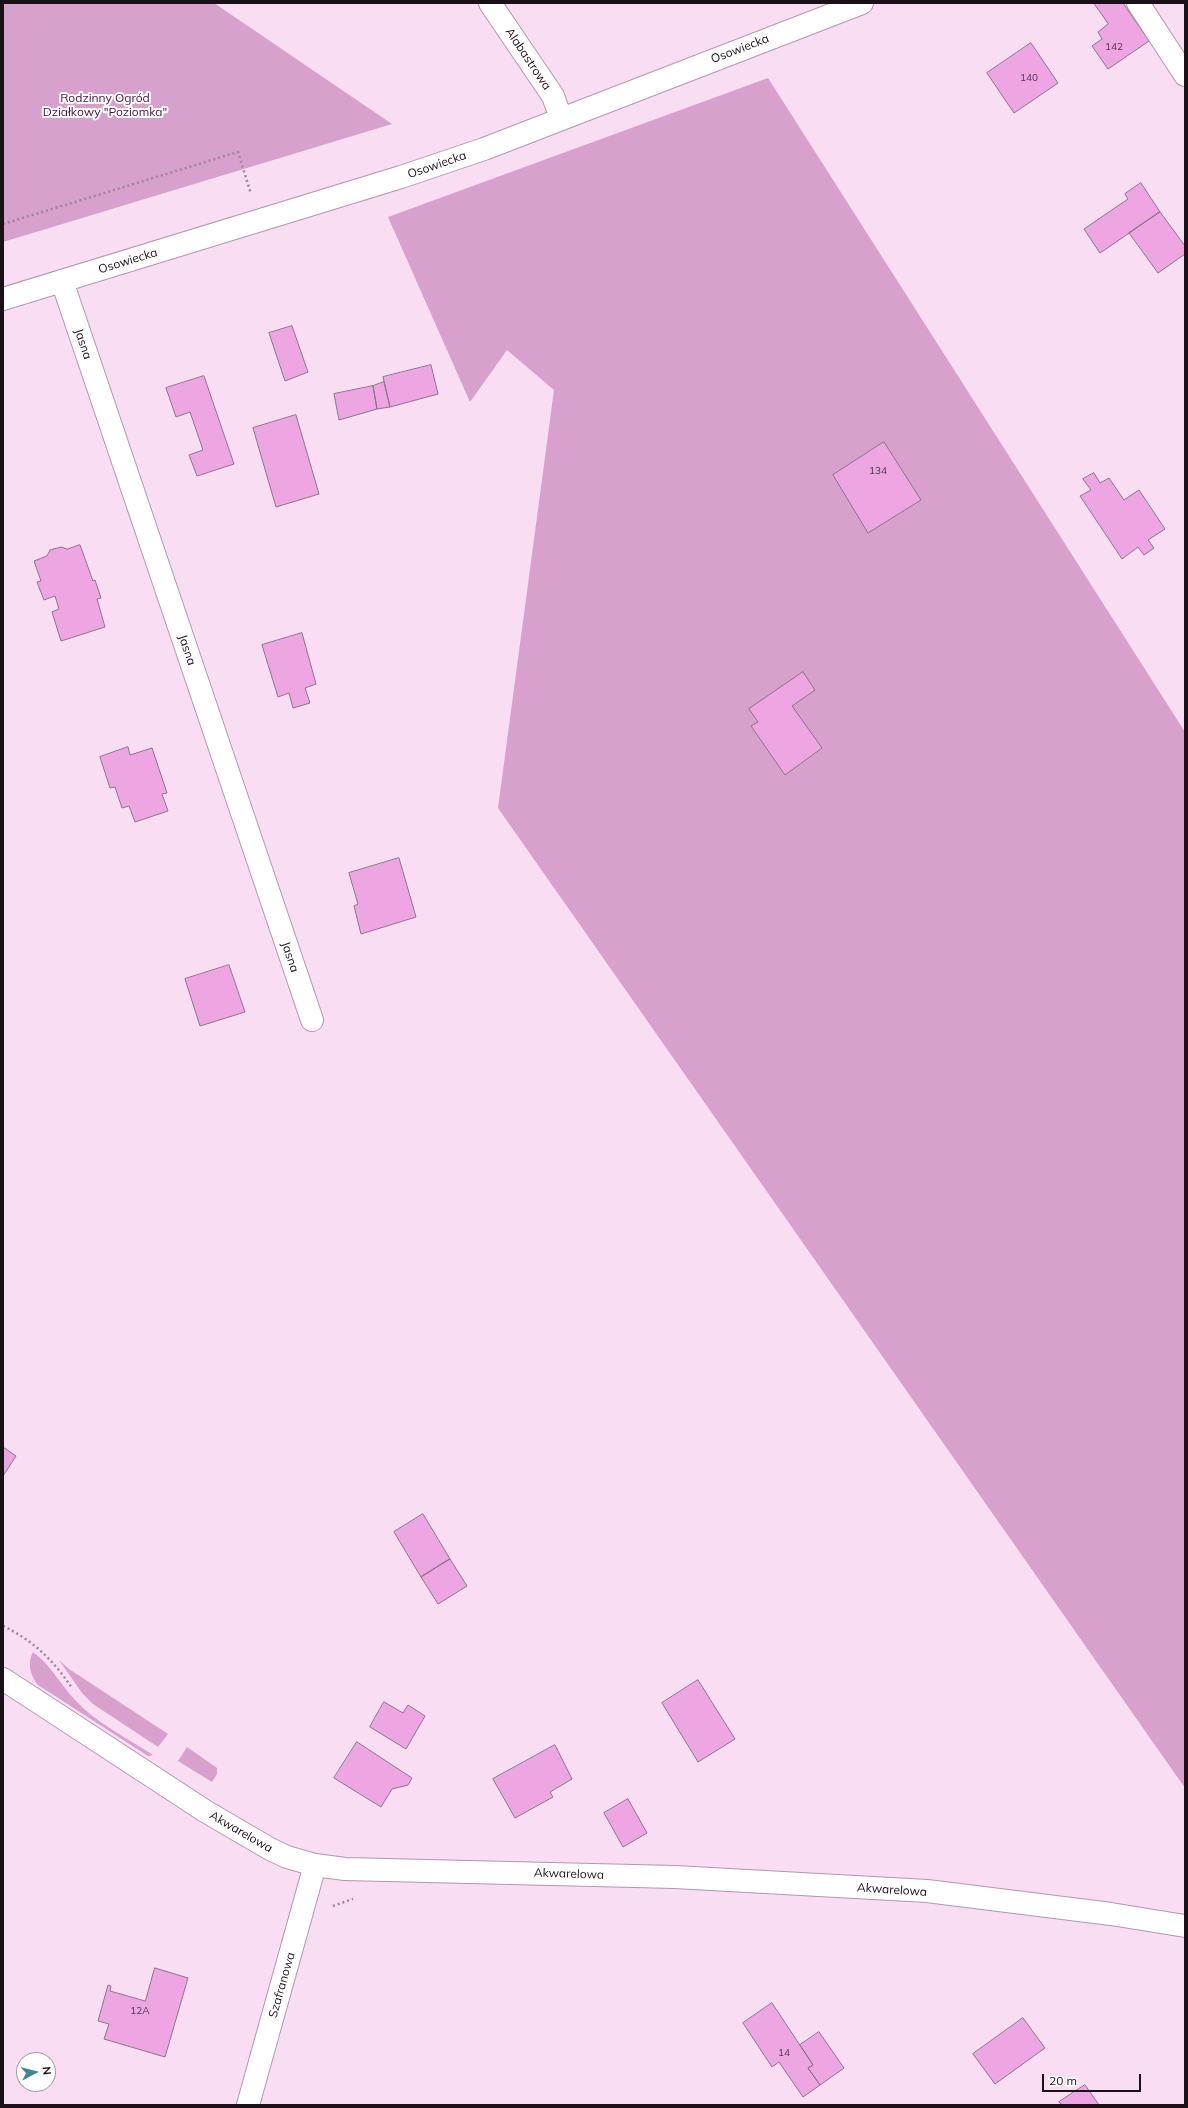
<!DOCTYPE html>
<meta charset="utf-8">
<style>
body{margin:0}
#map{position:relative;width:1188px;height:2108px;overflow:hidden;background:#f9ddf3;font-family:Mulish,sans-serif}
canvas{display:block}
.frame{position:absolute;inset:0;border:4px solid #191018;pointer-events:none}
.north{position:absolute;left:16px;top:2052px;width:40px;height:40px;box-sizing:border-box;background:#fff;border:1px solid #a39fa3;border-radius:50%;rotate:83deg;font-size:11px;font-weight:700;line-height:16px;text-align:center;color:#191018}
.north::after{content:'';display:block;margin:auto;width:14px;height:18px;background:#428793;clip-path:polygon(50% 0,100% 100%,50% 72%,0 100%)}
.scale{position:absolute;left:1042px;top:2074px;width:99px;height:18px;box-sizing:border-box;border:2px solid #191018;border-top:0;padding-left:5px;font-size:12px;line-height:14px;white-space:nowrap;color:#191018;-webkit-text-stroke:3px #fff;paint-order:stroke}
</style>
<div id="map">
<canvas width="1188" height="2108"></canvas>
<div class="frame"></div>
<div class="north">N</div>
<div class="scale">20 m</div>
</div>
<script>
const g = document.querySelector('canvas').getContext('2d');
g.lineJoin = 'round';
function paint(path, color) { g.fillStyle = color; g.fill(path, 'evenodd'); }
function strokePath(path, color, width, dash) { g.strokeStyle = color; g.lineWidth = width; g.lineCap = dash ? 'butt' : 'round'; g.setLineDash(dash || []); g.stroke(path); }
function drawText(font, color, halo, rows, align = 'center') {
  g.font = font + ' Mulish,sans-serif'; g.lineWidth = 4; g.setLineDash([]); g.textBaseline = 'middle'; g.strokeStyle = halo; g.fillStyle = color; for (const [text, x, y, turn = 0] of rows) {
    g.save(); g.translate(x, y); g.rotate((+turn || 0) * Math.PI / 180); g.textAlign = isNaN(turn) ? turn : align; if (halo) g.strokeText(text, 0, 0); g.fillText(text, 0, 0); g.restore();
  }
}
const green = new Path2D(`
 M3 3H214L392 124 3 242Z
 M768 78 1185 732V1788L498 808 554 390 507 350 470 402 388 217Z
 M33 1652C51 1665 60 1684 75 1700 96 1723 127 1738 153 1755L148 1756 38 1685C30 1675 27 1663 33 1652Z
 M59 1660 69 1669 168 1734 158 1747 93 1704 82 1693Z
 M187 1747 217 1768V1774L212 1782 178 1761Z`);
const building = new Path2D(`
 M1094 3H1123L1149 41 1108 69 1092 46 1102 39 1098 32 1108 24Z
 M1031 43 1058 83 1014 113 987 73Z
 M1141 183 1160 212 1100 253 1084 229 1128 199 1125 194Z
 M1160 212 1185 246V254L1158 273 1129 233Z
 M292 326 308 372 285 381 269 333Z
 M431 365 438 394 390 407 383 377Z
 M204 376 234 464 197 476 189 455 203 450 190 412 176 417 166 388Z
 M384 382 390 407 377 409 373 386Z
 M373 386 377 409 339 420 334 394Z
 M296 415 319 494 276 507 253 428Z
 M884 442 921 500 868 533 833 475Z
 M1094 473 1100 483 1109 478 1124 500 1139 490 1165 529 1148 540 1154 548 1144 555 1138 547 1122 559 1080 496 1091 490 1083 479Z
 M80 545 93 581 95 580 101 598 97 599 105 627 61 641 52 612 59 609 55 596 44 600 37 582 41 581 34 561 47 556 50 550 61 547 67 549Z
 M302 633 316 684 305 688 310 703 293 708 289 693 278 697 262 645Z
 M803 672 815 690 792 706 822 748 785 775 751 726 758 722 749 709Z
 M128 747 130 755 152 748 167 793 162 794 168 811 135 822 129 806 122 808 115 787 110 788 100 757Z
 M399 858 416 917 361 934 354 906 358 904 349 873Z
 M229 965 245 1012 200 1026 185 979Z
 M3 1447 16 1456 3 1476Z
 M423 1514 450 1559 421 1577 394 1532Z
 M450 1559 467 1586 438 1604 421 1577Z
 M698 1680 735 1739 698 1762 662 1703Z
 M384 1702 403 1713 408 1705 425 1716 406 1749 370 1727Z
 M357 1742 412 1778 408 1785 392 1789 381 1807 334 1778Z
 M555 1745 572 1779 550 1792 553 1797 515 1818 493 1779Z
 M628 1799 647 1833 623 1847 604 1813Z
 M155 1968 188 1978 165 2057 104 2039 109 2024 98 2021 108 1985 111 1986 110 1991 145 2001Z
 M772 2003 813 2065 808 2068 820 2085 803 2097 779 2062 772 2067 743 2023Z
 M1023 2018 1045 2048 995 2084 973 2054Z
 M819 2032 844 2068 820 2085 808 2068 813 2065 800 2045Z
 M1085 2085 1099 2105H1062L1059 2102Z`);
const path = new Path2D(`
 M3 224 238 152 251 194
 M3 1626C34 1641 53 1660 72 1688
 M333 1906 353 1899`);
const minor = new Path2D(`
 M490 3 553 96 561 118
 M1138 3 1185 75
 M62 281 312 1020
 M3 1679 205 1811 270 1849 287 1857 315 1865 345 1869 675 1877 927 1891 1111 1914 1185 1926
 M248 2105 315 1865`);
const tertiary = new Path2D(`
 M3 299 401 177 484 149 862 3`);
const numberNames = [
 ["142",1114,47],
 ["140",1029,78],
 ["134",878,471],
 ["12A",140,2011],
 ["14",784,2053]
];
const streetNames = [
 ["Osowiecka",740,49,-21],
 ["Alabastrowa",528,59,56],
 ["Osowiecka",437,165,-19],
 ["Osowiecka",128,261,-17],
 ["Jasna",83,344,71],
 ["Jasna",187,650,71],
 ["Jasna",290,957,71],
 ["Akwarelowa",241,1832,30],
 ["Akwarelowa",569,1874,2],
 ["Akwarelowa",892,1890,4],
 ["Szafranowa",282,1985,-74]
];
const parkNames = [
 ["Rodzinny Ogród",105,98],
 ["Działkowy \"Poziomka\"",105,112]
];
paint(green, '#d7a0cd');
paint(building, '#eda6e1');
strokePath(building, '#8d7488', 1);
strokePath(minor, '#b298ac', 24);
strokePath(tertiary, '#b298ac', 24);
strokePath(path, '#9b8797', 2.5, [2, 3]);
strokePath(minor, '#fff', 22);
strokePath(tertiary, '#fff', 22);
drawText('10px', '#4e364a', null, numberNames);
drawText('12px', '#191018', '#fff', streetNames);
drawText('12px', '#4b0e45', '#fff', parkNames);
</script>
